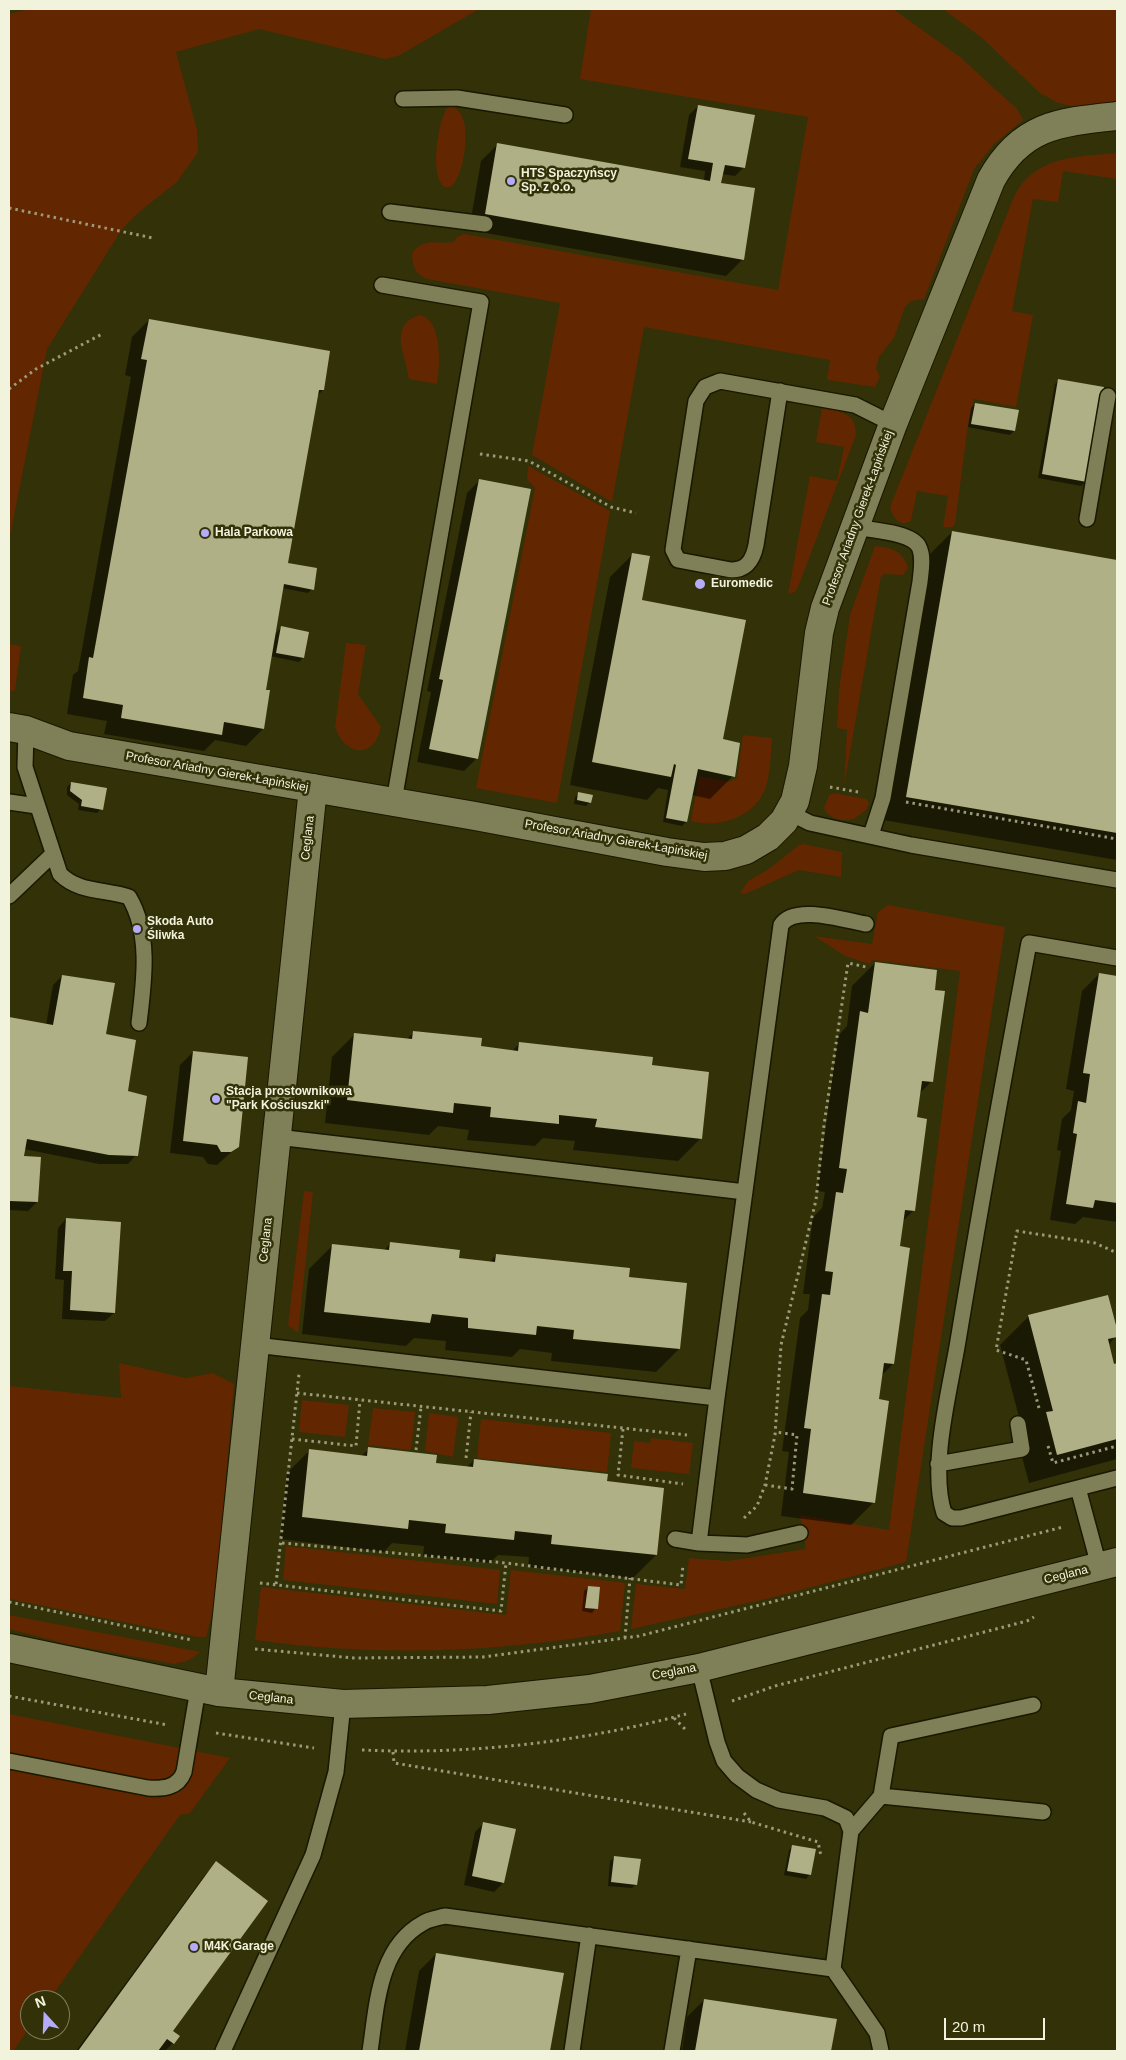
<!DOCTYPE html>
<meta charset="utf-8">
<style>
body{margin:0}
#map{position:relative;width:1126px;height:2060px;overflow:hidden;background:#323108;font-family:Arial,sans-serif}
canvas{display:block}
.frame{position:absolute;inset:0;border:10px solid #f2f3dd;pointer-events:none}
.north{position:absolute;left:20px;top:1990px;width:50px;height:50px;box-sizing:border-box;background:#323108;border:1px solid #7f7f5d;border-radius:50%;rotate:340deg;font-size:14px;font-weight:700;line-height:20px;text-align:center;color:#f2f3dd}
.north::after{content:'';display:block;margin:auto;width:18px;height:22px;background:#b4acf9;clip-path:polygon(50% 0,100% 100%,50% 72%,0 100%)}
.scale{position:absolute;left:944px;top:2018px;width:101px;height:22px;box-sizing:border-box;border:2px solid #f2f3dd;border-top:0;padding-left:6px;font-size:15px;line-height:18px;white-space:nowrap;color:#f2f3dd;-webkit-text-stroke:4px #323108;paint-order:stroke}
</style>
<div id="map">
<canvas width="1126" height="2060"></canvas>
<div class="frame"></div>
<div class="north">N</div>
<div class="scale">20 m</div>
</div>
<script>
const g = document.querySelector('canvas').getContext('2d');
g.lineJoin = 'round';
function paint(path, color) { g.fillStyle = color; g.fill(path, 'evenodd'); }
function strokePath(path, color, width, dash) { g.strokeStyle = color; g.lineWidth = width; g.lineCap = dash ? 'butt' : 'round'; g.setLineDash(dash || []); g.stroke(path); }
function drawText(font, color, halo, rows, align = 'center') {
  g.font = font + ' Arial,sans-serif'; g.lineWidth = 5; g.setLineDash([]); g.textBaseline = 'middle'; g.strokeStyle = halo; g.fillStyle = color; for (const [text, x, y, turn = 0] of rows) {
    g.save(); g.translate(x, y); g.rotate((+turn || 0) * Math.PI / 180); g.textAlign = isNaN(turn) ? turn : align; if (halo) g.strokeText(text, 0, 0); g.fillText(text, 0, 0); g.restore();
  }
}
const green = new Path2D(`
 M30 9H479L398 56 385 59 259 29 176 52 197 130 198 152 177 182 139 212 122 229 47 349 9 541V14Z
 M591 9H893L960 57 1017 109 1023 120 994 144 974 169 924 299 911 301 905 307 894 338 879 357 876 368 880 377 875 387 827 380 830 360 644 327 612 502 532 455 560 303 427 279C415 274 412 265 412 253 425 236 437 245 454 242L457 237 464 234 778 290 808 117 580 79Z
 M943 9H1117V103L1077 107 1058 103 1040 93 982 38Z
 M450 106C476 110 465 176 451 187H445C428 178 439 110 450 106Z
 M1117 153V179L1063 171 1058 202 1033 199 1012 311 1033 315 1016 407 974 399 968 425 955 524 952 527H943L948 496 917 491 911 521C899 527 893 518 890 507L1015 194C1038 155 1076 157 1117 153Z
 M420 315C443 320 440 366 437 384L409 379C406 355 387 325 420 315Z
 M822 408C841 412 856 412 856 435L798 587 795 592 788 594 810 476 837 481 844 447 816 442Z
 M528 466 610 511 557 803 476 788 535 488 527 479Z
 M875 546C891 548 903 550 908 568L903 575 885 574 881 576 844 786 847 730 837 728 839 690 850 615Z
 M346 643 366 645 358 694 381 727C374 760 345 756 335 727Z
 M9 644 21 646 15 690 9 692Z
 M743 735 772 738C769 773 772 804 733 819 719 824 706 825 691 821L699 776 729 782 737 778Z
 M834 793 866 799 869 803 866 810 854 819C844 822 828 819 824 808L829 795Z
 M803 844 842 852 841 877 799 870 745 894 740 893 748 881 769 869 799 845Z
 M888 905 1005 927 906 1562 770 1598 631 1629 636 1584 685 1589 689 1558 727 1561 806 1549 800 1515 889 1530 960 971 872 960 870 964 845 956 814 936 872 944 878 912Z
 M304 1191 313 1192 298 1333 288 1325Z
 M119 1363 186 1378 213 1373 234 1384 215 1603 206 1637H198L9 1599V1386L121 1398Z
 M302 1400 349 1405 345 1437 299 1432Z
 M373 1408 415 1412 411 1450 368 1445Z
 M429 1413 458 1417 453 1457 425 1451Z
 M481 1419 611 1433 607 1472 477 1458Z
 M651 1438 693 1443 689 1474 631 1468 634 1441 650 1443Z
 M286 1546 500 1570 497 1604 283 1580Z
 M511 1570 625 1583 620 1631C498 1653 378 1657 255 1640L261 1587 506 1615Z
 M9 1615 201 1652 187 1661 174 1664 67 1644 9 1629Z
 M9 1714 230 1758 190 1813 180 1815 49 2000H30V2027L13 2051H9Z`);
const shadow = new Path2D(`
 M698 106 744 167 735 176 722 174 720 184 743 259 726 276 469 230 481 161 498 144 704 181 705 171 680 167 689 115Z
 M149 320 323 390 317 396 286 567 312 589 308 593 282 588 274 635 281 628 307 633 303 658 299 662 270 656 265 691 263 729 246 746 215 740 204 751 104 734 107 721 67 714 73 675 78 671 131 377 125 375 132 337Z
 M1059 380 1102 388 1086 482 1081 486 1038 478 1055 384Z
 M975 404 1014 431 1010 435 968 427 971 408Z
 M480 480 477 758 464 771 417 762 431 692 427 691 467 493Z
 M952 532 1117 561V860L883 820 929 555Z
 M633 554 640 601 722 740 733 776 710 799 691 795 686 822 682 826 663 822 668 790 658 788 647 800 570 785 610 577Z
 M71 783 101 809 97 813 78 810 79 804 67 795V787Z
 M579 793 590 802 586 806 574 804 575 797Z
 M875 963 933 991 944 992 931 1082 919 1094 915 1118 914 1210 902 1222 898 1247 893 1364 881 1376 878 1400 874 1502 851 1525 781 1516 789 1452 782 1451 800 1318 808 1310 810 1294H803L813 1217 822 1208 825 1192 817 1191 838 1036 847 1026 852 986Z
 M1099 974 1117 977V1222L1083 1217 1075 1224 1050 1220 1061 1151 1057 1150 1062 1119 1071 1110 1074 1091 1066 1089 1082 991Z
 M62 976 105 1034 126 1092 136 1155 128 1164H99L24 1149 23 1157 37 1202 28 1211 9 1210V1019L46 1025 53 985Z
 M414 1032 480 1048 512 1051 519 1044 701 1138 678 1161 573 1150 575 1141 543 1138 535 1146 467 1140 469 1130 438 1126 429 1135 325 1123 332 1057 355 1034 406 1040Z
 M193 1052 238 1146 217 1165 208 1164 203 1157 170 1153 180 1065Z
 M66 1219 114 1313 105 1321 62 1319 64 1280 55 1279 58 1228Z
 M391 1243 457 1259 489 1263 496 1255 628 1278 679 1349 656 1372 551 1361 552 1353 520 1349 512 1357 445 1350 446 1341 414 1338 406 1346 302 1334 309 1269 332 1246 383 1251Z
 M1107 1296 1117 1334 1108 1346 1113 1366 1117 1365V1459L1029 1483 1018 1442 1024 1436 1000 1345 1029 1316Z
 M369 1449 435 1464 467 1467 474 1460 605 1482 656 1555 633 1578 528 1567 529 1557 498 1555 490 1563 423 1556 424 1546 392 1543 384 1552 280 1539 287 1473 310 1450 361 1456Z
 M588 1587 596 1608 592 1613 582 1611 584 1591Z
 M484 1823 514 1830 503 1883 494 1892 464 1885 475 1832Z
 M793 1846 810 1874 806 1879 784 1875 789 1850Z
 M615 1857 636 1884 632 1888 608 1886 610 1861Z
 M216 1863 172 2031 178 2036 173 2043 165 2051H76L204 1876Z
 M436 1954 562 1974 549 2051H405L419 1971Z
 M704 2000 835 2020 830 2051H682L687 2017Z`);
const building = new Path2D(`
 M698 105 755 115 745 168 725 165 721 183 755 188 744 260 485 214 497 143 710 181 713 163 688 159Z
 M149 319 330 351 324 390H319L288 563 317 568 314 590 284 584 266 690H270L264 729 224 722 222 735 121 718 123 705 83 698 89 657 93 658 147 360 141 359Z
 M1058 379 1104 387 1087 482 1042 474Z
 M975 403 1019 410 1015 431 971 424Z
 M479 479 531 489 478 759 429 749 443 680 439 679Z
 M952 531 1117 560V833L906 797Z
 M632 553 650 556 642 600 746 620 723 739 740 743 735 777 698 769 687 822 666 818 676 765 674 764 671 777 592 762Z
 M281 626 309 632 304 658 276 653Z
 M71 782 107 788 103 810 81 806 82 800 70 791Z
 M578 792 593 795 591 803 577 800Z
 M875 962 937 970 935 990 945 991 933 1082 922 1081 917 1117 927 1119 915 1211 905 1210 900 1246 910 1248 894 1364 884 1363 879 1399 889 1401 875 1503 803 1493 811 1429 804 1428 822 1294 830 1295 833 1272 825 1271 836 1192 843 1193 847 1169 839 1168 860 1011 868 1013Z
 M1099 973 1117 976V1203L1095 1200 1093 1208 1066 1204 1077 1134 1073 1133 1078 1101 1086 1103 1090 1074 1083 1073Z
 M62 975 115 983 106 1034 136 1040 128 1091 147 1096 138 1156 109 1155 27 1139 24 1156 41 1157 38 1202 9 1201V1017L53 1025Z
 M413 1031 482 1038 481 1046 518 1051 519 1042 653 1057 652 1065 709 1072 702 1139 595 1127 597 1119 559 1115V1124L490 1117 491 1107 454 1103 453 1113 347 1100 354 1033 412 1039Z
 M193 1051 248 1057 239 1147 231 1152H221L217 1145 183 1141Z
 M66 1218 121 1222 115 1313 70 1310 72 1271H63Z
 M390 1242 460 1250 459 1258 495 1262 496 1254 630 1268 629 1277 687 1283 680 1349 573 1339 574 1330 537 1326 536 1335 468 1328V1318L432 1314 430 1323 324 1312 332 1244 389 1250Z
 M1108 1295 1117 1329V1337L1108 1339 1114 1364 1117 1363V1439L1057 1455 1046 1412 1053 1411 1028 1315Z
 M368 1447 437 1455 436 1463 473 1467 474 1459 608 1474 607 1481 664 1488 657 1555 551 1544 552 1535 515 1531 514 1540 445 1533 446 1524 409 1520 408 1529 302 1517 309 1449 367 1456Z
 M588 1586 600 1587 598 1609 585 1608Z
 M483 1822 516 1829 504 1883 472 1876Z
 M792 1845 816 1849 811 1875 787 1871Z
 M614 1856 641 1859 637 1885 611 1882Z
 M216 1861 268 1901 173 2031 180 2036 174 2044 167 2039 158 2051H78Z
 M436 1953 564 1973 550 2051H419Z
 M704 1999 837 2019 831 2051H695Z`);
const path = new Path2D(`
 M9 208 153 238
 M9 389 36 369 104 333
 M480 454 529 461 611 507 636 513
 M830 787 858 792
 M906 802 1117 839
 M297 1393 687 1435
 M1039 1408 1026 1360 996 1350 1017 1231 1095 1243 1117 1253
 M623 1429 618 1475 683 1484
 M292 1439 356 1446 360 1400
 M1048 1446 1053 1463 1117 1446
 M416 1450 421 1407
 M466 1458 471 1412
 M765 1485 792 1489 797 1435 776 1432
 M744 1518 757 1506 765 1485 775 1435 781 1345 816 1200 824 1125 848 963 866 967
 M282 1543 506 1563 681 1585 683 1565
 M260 1583 501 1611 506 1563
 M276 1584 299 1374
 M9 1602 192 1640
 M625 1638 630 1578
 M255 1649 354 1658 483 1657 639 1636 1063 1527
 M9 1696 168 1725
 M732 1701 775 1686 1027 1621 1034 1617
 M674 1718 687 1731
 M216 1733 314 1748
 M362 1750C469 1755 582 1742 686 1714
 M393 1752 394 1763 751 1822
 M744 1813 751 1822 818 1842 821 1856`);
const lane = new Path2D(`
 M403 99 457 98 565 115
 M390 212 485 224
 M382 285 481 302 394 801
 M780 391 756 545C753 560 747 570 731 570L678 560 673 550 674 543 696 401 705 387 720 381 855 405 893 424
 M1087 519 1108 396
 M854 527C870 530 912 532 919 547 924 557 921 571 920 582L883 798 871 835
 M26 730 25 767 60 874C79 893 105 889 129 897 151 934 144 982 139 1023
 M9 802 37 806
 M790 813 810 823 911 845 1117 880
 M9 896 53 854
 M1117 958 1029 943C1004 1076 980 1208 958 1341 950 1390 929 1466 944 1513L952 1518H961L1117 1478
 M277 1137 745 1192
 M255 1345 717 1398 699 1543 675 1539
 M717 1398 781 925C794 904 844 920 866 924
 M938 1464 1022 1449 1018 1424
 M1078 1488 1099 1566
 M699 1543 747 1545 800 1533
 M699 1668 717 1742 724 1761 737 1776 756 1790 779 1800 825 1808 846 1818 851 1831 833 1969 877 2033 881 2051
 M9 1761 148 1788C163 1789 178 1788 184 1772L198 1689
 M881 1796 891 1736 1033 1705
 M851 1831 881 1796 1043 1812
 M223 2051 313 1855 336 1772 343 1704
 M370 2051C377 2006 378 1948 423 1923 429 1919 438 1918 445 1916L833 1969
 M572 2051 589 1935
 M672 2051 689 1949`);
const street = new Path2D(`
 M9 727 26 730 69 746 475 816 667 852 704 857 725 856 746 850 768 837 784 821 795 801 803 766 819 633 825 608 893 424 991 180C1021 125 1059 122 1117 116
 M219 1692 313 788`);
const secondary = new Path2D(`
 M9 1648 219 1692 343 1704 488 1700 590 1689 699 1668 1117 1562`);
const markers = [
 [511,181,5,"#b4acf9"],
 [205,533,5,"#b4acf9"],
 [700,584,6,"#b4acf9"],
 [137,929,5,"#b4acf9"],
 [216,1099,5,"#b4acf9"],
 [194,1947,5,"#b4acf9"]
];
const poiNames = [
 ["HTS Spaczyńscy",521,174],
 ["Sp. z o.o.",521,188],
 ["Hala Parkowa",215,533],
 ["Euromedic",711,584],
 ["Skoda Auto",147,922],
 ["Śliwka",147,936],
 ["Stacja prostownikowa",226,1092],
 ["\"Park Kościuszki\"",226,1106],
 ["M4K Garage",204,1947]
];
const streetNames = [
 ["Profesor Ariadny Gierek-Łapińskiej",858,518,-70],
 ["Profesor Ariadny Gierek-Łapińskiej",217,772,10],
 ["Ceglana",308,838,-84],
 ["Profesor Ariadny Gierek-Łapińskiej",616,840,10],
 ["Ceglana",266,1240,-84],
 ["Ceglana",1066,1575,-14],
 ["Ceglana",674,1672,-11],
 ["Ceglana",271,1698,6]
];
paint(green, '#622700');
paint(shadow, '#0007');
paint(building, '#afb086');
strokePath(lane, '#191800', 18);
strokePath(street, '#191800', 30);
strokePath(secondary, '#191800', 30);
strokePath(path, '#9b9b7c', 3, [2.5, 4]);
strokePath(lane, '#808058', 15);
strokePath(street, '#808058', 28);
strokePath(secondary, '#808058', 28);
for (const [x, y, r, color] of markers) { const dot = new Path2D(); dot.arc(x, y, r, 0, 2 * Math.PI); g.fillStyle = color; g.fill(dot); strokePath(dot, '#323108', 2); }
drawText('bold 12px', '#f2f3dd', '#323108', poiNames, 'left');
drawText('12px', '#f2f3dd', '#323108', streetNames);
</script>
